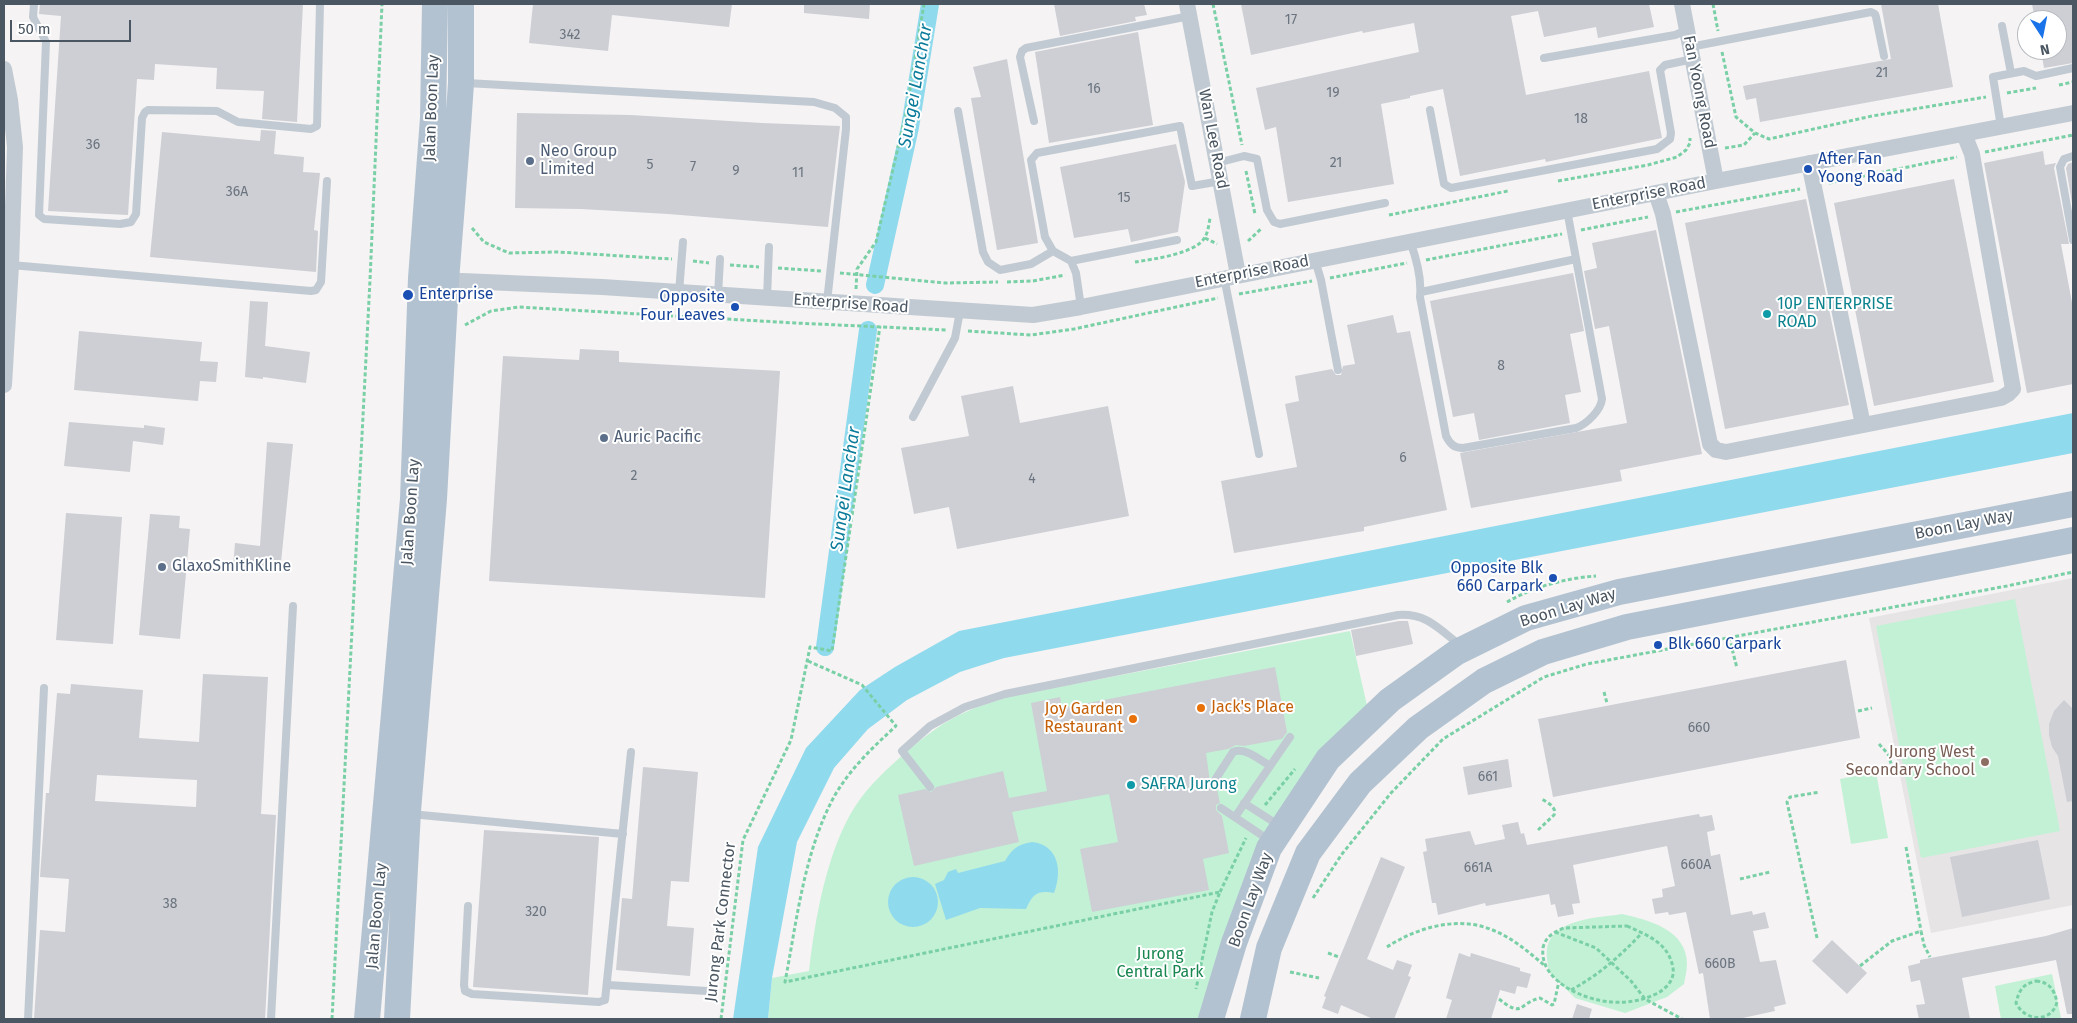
<!DOCTYPE html>
<style>
body{margin:0}
#map{position:relative;width:2077px;height:1023px;overflow:hidden;background:#f5f3f3;font-family:"Fira Sans",sans-serif}
canvas{display:block}
.frame{position:absolute;inset:0;border:5px solid #4a5661;pointer-events:none}
.north{position:absolute;left:2017px;top:10px;width:50px;height:50px;box-sizing:border-box;background:#fff;border:1px solid #b7bbc0;border-radius:50%;rotate:169deg;font-size:14px;font-weight:700;line-height:20px;text-align:center;color:#4a5661}
.north::after{content:'';display:block;margin:auto;width:18px;height:22px;background:#1a73e8;clip-path:polygon(50% 0,100% 100%,50% 72%,0 100%)}
.scale{position:absolute;left:10px;top:20px;width:121px;height:22px;box-sizing:border-box;border:2px solid #4a5661;border-top:0;padding-left:6px;font-size:15px;line-height:18px;white-space:nowrap;color:#4a5661;-webkit-text-stroke:4px #fff;paint-order:stroke}
</style>
<div id="map">
<canvas width="2077" height="1023"></canvas>
<div class="frame"></div>
<div class="north">N</div>
<div class="scale">50 m</div>
</div>
<script>
const g = document.querySelector('canvas').getContext('2d');
g.lineJoin = 'round';
function paint(path, color) { g.fillStyle = color; g.fill(path, 'evenodd'); }
function strokePath(path, color, width, dash) { g.strokeStyle = color; g.lineWidth = width; g.lineCap = dash ? 'butt' : 'round'; g.setLineDash(dash || []); g.stroke(path); }
function drawText(font, color, halo, rows, align = 'center') {
  g.font = font + ' "Fira Sans",sans-serif'; g.lineWidth = 4; g.setLineDash([]); g.textBaseline = 'middle'; g.strokeStyle = halo; g.fillStyle = color; for (const [text, x, y, turn = 0] of rows) {
    g.save(); g.translate(x, y); g.rotate((+turn || 0) * Math.PI / 180); g.textAlign = isNaN(turn) ? turn : align; if (halo) g.strokeText(text, 0, 0); g.fillText(text, 0, 0); g.restore();
  }
}
const education = new Path2D(`
 M2073 578V905L1931 933 1869 618Z`);
const green = new Path2D(`
 M2015 599 2060 831 1921 858 1876 626Z
 M1350 631 1368 710 1319 755 1202 1019H768L772 978 809 971C815 919 827 849 856 805 869 785 888 768 905 753 925 736 944 721 968 711 980 705 994 702 1007 697Z
 M1876 772 1888 838 1851 844 1840 779Z
 M1622 914C1649 920 1687 930 1687 964 1687 971 1685 977 1684 984L1667 997 1625 1013 1575 998 1549 972C1548 965 1546 955 1547 948 1553 918 1599 918 1622 914Z
 M2052 974 2061 1018 2001 1019 1995 986Z`);
const water = new Path2D(`
 M2073 413V453L1004 658 960 672 907 700 868 729 834 768 797 842 772 978 768 1019H733L758 847 806 748 860 690 895 667 959 631Z
 M1032 842C1060 845 1062 873 1054 893 1037 890 1033 894 1026 909L980 908 946 920 935 884 944 880 948 872 956 869 958 873 1005 861C1012 849 1018 844 1032 842Z
 M888 902a25 25 0 1 1 50 0a25 25 0 1 1-50 0Z`);
const canal = new Path2D(`
 M875 285 910 127 930 4
 M825 647 868 330`);
const building = new Path2D(`
 M40 4H303L297 122 262 119 264 91 216 89 217 68 155 64 154 80 137 79 128 215 48 211 61 16 39 14Z
 M533 4H732L729 27 612 15 608 51 529 43Z
 M804 4H870L869 19 804 13Z
 M1054 4H1144L1147 15 1135 17 1136 21 1060 36Z
 M1241 4H1649L1654 27 1598 38 1596 27 1544 37 1538 11 1511 16 1526 95 1649 71 1662 138 1546 162 1545 159 1460 176 1443 89 1410 96V98L1381 104 1394 184 1288 202 1276 127 1265 130 1256 88 1419 52 1414 23 1363 33 1362 31 1251 55Z
 M1881 4H1938L1953 87 1760 122 1756 98 1746 100 1743 86 1891 59Z
 M2032 4H2073V63L2044 68 2041 50H2057V20H2035Z
 M1138 32 1153 125 1049 143 1035 52Z
 M1007 59 1038 243 997 250 971 98 981 97 973 67Z
 M517 113 631 115 762 123 840 126 828 227 668 214 581 209 515 208Z
 M261 130 276 131 274 154 304 157 303 172 320 173 314 230 318 231 316 272 150 257 162 132 260 141Z
 M1176 144 1185 182 1178 232 1131 242 1128 229 1074 238 1060 167Z
 M2043 151 2045 165 2056 163 2054 168 2069 244H2061L2073 308V384L2027 393 1984 163Z
 M2073 162V209L2066 168 2068 164Z
 M1954 179 1994 382 1874 406 1834 203Z
 M1806 199 1849 405 1725 429 1685 223Z
 M1656 230 1702 454 1620 470 1622 481 1471 508 1460 453 1627 423 1609 326 1595 329 1584 271 1597 268 1592 243Z
 M1573 273 1584 331 1570 334 1581 392 1565 395 1570 423 1479 440 1474 413 1453 417 1430 301Z
 M250 301 268 302 265 346 310 352 306 383 263 377V379L245 377Z
 M1393 315 1397 333 1410 331 1447 510 1364 527V531L1234 553 1221 481 1297 467 1285 404 1299 401 1295 376 1332 369 1336 375H1341L1343 366 1355 364 1347 325Z
 M79 331 202 342 200 361 218 362 216 382 200 381 198 401 74 390Z
 M580 349 619 351V362L780 371 765 598 489 581 503 356 579 360Z
 M1013 386 1020 423 1108 406 1129 516 957 549 949 507 914 514 901 448 969 436 961 396Z
 M69 422 144 428V425L165 428 163 445 133 441 130 472 64 466Z
 M267 442 293 444 280 572 233 567 235 543 260 546Z
 M66 513 122 517 113 644 56 640Z
 M150 514 180 516 179 528 190 529 180 639 139 635Z
 M1399 621H1408L1413 644 1356 656 1351 630Z
 M1846 660 1860 738 1553 797 1538 719Z
 M1275 667 1287 732 1282 739 1244 746 1236 745 1228 749 1206 753 1210 782 1216 785 1220 803 1216 805V810L1222 816 1229 853 1203 859 1209 890 1092 912 1080 849 1118 842 1109 794 1012 812 1019 842 914 866 898 795 925 789 931 792 936 787 1003 771 1009 798 1047 791 1031 703 1060 697 1062 708Z
 M203 674 268 677 261 814 276 815 265 1019H34L40 930 65 932 69 879 40 877 46 793H49L57 693 70 694 71 684 143 690 139 738 199 742ZM97 775 197 780 196 807 95 801Z
 M2064 700 2073 709V801L2067 802 2058 756 2052 747 2049 735V724L2054 711Z
 M1508 759 1512 787 1468 795 1463 767Z
 M643 767 698 772 689 882 671 881 667 926 694 928 690 976 616 970 622 898 632 899Z
 M1699 814 1700 817 1712 815 1715 830 1707 832 1711 856 1720 854 1731 915 1752 911 1753 915 1765 912 1769 928 1753 931 1760 962 1776 960 1786 1004 1774 1007 1775 1011 1738 1019H1710L1703 973 1699 974 1686 912 1669 915 1668 912 1655 914 1652 899 1663 897 1662 889 1675 886 1667 846 1573 865 1580 903 1572 904 1574 914 1558 917 1555 904 1551 905 1549 894 1486 906 1485 903 1438 915 1436 903H1432L1423 852 1427 851 1425 839 1470 831 1475 845 1505 839 1502 825 1518 822 1521 834 1524 833 1527 845Z
 M484 830 599 837 588 995 473 987Z
 M2038 840 2050 899 1962 917 1950 857Z
 M1381 857 1405 867 1367 959 1393 970 1397 960 1412 965 1408 976 1411 977 1394 1019H1373L1341 1005 1338 1014 1322 1008 1326 997 1324 996Z
 M2073 928V1014H2067L2056 960 1962 978 1970 1019H1919L1916 1005 1925 1004 1920 980 1911 982 1908 966 1920 963V960L2046 936Z
 M1832 940 1867 973 1847 994 1812 961Z
 M1459 953 1470 957 1471 953 1520 968V971L1531 974 1527 988 1517 986 1515 994 1500 990 1491 1019H1446L1452 1000 1446 998Z
 M1577 1004 1592 1009 1589 1019H1572Z`);
const path = new Path2D(`
 M1213 4 1242 145
 M1713 4 1718 31
 M1722 52 1736 117 1755 133 1769 139 1872 116 1986 97
 M2059 85 2073 82
 M2007 93 2036 88
 M1725 148 1744 145 1755 133
 M1985 152 2073 135
 M1246 171 1255 214
 M1558 181 1648 165 1677 157 1686 150 1690 143V138
 M1829 183 1957 157
 M1676 212 1800 189
 M1389 215 1508 191
 M472 228 484 242 509 253 557 252 672 259
 M1581 230 1648 217
 M1205 238 1217 244
 M1248 241 1262 228
 M1426 260 1562 234
 M693 261 709 263
 M1135 262C1153 259 1196 254 1205 237 1208 232 1209 224 1210 218
 M730 265 759 267
 M778 268 821 271
 M840 273 945 283 998 282
 M1330 278 1407 263
 M1007 282 1033 281 1065 275
 M856 289 857 269 876 242 906 113 924 4
 M1239 294 1312 281
 M465 325 491 311 519 307 795 323 947 330
 M968 331 1031 335 1074 329 1218 298
 M1507 602C1533 587 1566 578 1596 576
 M1729 637 1737 668
 M808 661 862 685 896 726C873 747 851 768 835 795 804 851 797 920 785 982L1220 892 1212 912 1196 989
 M1604 692 1607 703
 M1858 711 1872 708
 M1879 744 1888 754 1895 776
 M1265 805 1295 769
 M1538 830 1554 815C1557 807 1548 803 1542 799
 M1906 847 1921 931
 M1740 879 1770 872
 M1220 892 1246 838
 M1313 898 1342 854 1391 793 1443 739 1544 677 1587 664 2007 586 2073 572
 M1627 926C1647 935 1669 943 1673 968 1675 980 1666 989 1656 994 1641 1001 1627 1003 1611 1002 1584 1000 1539 981 1543 948 1545 937 1554 932 1564 928Z
 M1555 932 1596 948 1631 981 1645 999 1682 1019
 M1817 938 1787 802 1790 797 1820 792
 M1387 947C1416 928 1456 916 1490 929 1510 936 1529 952 1545 966
 M1328 953 1339 957
 M1860 966 1892 941 1921 931 1924 945 1930 957
 M1290 972 1319 978
 M2036 981C2049 982 2054 989 2057 1002 2052 1023 2025 1022 2016 1003 2019 990 2023 984 2036 981Z
 M1571 990C1599 975 1620 956 1642 933
 M1499 999C1524 1019 1518 1003 1540 998L1552 1005 1554 1004 1559 981
 M332 1019 370 280 382 4
 M721 1019 743 840 791 740 810 647 832 651 880 326`);
const lane = new Path2D(`
 M34 4 33 17 46 42 39 215 44 219 120 224 131 222 136 214 142 118 145 112 148 110 217 111 238 122 311 129 317 126 320 4
 M2002 26 2011 73
 M1690 47 1871 12 1875 14 1876 17 1884 56
 M1544 58 1675 35 1687 30
 M466 83 814 102 835 108 846 117V129L827 302
 M1430 110 1444 184 1451 188 1657 149 1670 139 1671 133 1660 70 1665 65 1693 59
 M958 111 983 252 988 262 1000 270 1031 264 1053 251
 M1034 121 1020 57 1022 51 1026 48 1190 16
 M2001 127 1993 77 2024 71 2036 76 2073 68
 M2073 156 2064 159 2060 167 2073 240
 M1217 163 1244 156 1257 159 1267 210 1274 222 1280 224 1385 203
 M1410 241C1417 260 1422 278 1420 297L1446 436C1450 444 1454 448 1463 448L1576 428C1587 424 1601 410 1602 399L1567 210
 M1315 260 1321 280 1338 370
 M1071 261 1177 240
 M11 265 311 291 316 290 321 282 327 181
 M1224 277 1259 454
 M679 292 683 242
 M1421 292 1576 259
 M718 295 720 259
 M767 298 769 247
 M1081 307 1076 273 1071 261 1053 251 1045 237 1031 160 1037 153 1180 126 1192 186 1221 181
 M913 417 955 338 960 311
 M1215 780 1233 752C1245 747 1258 759 1269 765
 M930 787 902 751 930 726 965 707 1005 694 1398 615C1427 613 1439 629 1461 646
 M1244 803 1280 826
 M1221 808 1269 840
 M411 812 421 815 623 834
 M1235 817 1290 737
 M468 906 464 985 465 991 472 994 599 1002 605 1000 631 752
 M608 985 707 991
 M28 1019 44 688
 M271 1019 293 606`);
const street = new Path2D(`
 M1187 4 1238 275
 M1682 4 1716 181
 M4 69 10 100 15 147 11 265 4 385
 M1809 163 1863 425
 M1656 193 1663 214 1710 444 1716 450 1726 452 2001 398 2008 394 2013 389 1972 154 1964 134
 M438 280 602 287 1033 315 1081 307 1716 181 2073 113`);
const primary = new Path2D(`
 M367 1019 413 499 421 278 433 118 435 4
 M397 1019 408 811 434 499 446 281 458 127 461 83V4
 M1211 1019 1234 943 1269 848 1328 759 1390 700 1457 652 1526 618 1619 592 2073 504
 M1253 1019 1269 948 1308 853 1360 783 1418 728 1484 681 1543 652 1627 627 2073 540`);
const markers = [
 [530,161,5,"#5c6f8a"],
 [1808,169,5,"#1a4fb4"],
 [408,295,6,"#1a4fb4"],
 [735,307,5,"#1a4fb4"],
 [1767,314,5,"#0f9aa8"],
 [604,438,5,"#5c6f8a"],
 [162,567,5,"#5c6f8a"],
 [1553,578,5,"#1a4fb4"],
 [1658,645,5,"#1a4fb4"],
 [1201,708,5,"#e8710a"],
 [1133,719,5,"#e8710a"],
 [1985,762,5,"#8d6e63"],
 [1131,785,5,"#0f9aa8"]
];
const numberNames = [
 ["17",1291,20],
 ["342",570,35],
 ["21",1882,73],
 ["16",1094,89],
 ["19",1333,93],
 ["18",1581,119],
 ["36",93,145],
 ["21",1336,163],
 ["5",650,165],
 ["7",693,167],
 ["9",736,171],
 ["11",798,173],
 ["36A",237,192],
 ["15",1124,198],
 ["8",1501,366],
 ["6",1403,458],
 ["2",634,476],
 ["4",1032,479],
 ["660",1699,728],
 ["661",1488,777],
 ["660A",1696,865],
 ["661A",1478,868],
 ["38",170,904],
 ["320",536,912],
 ["660B",1720,964]
];
const streetNames = [
 ["Fan Yoong Road",1699,92,79],
 ["Jalan Boon Lay",432,108,-88],
 ["Wan Lee Road",1213,139,79],
 ["Enterprise Road",1649,194,-11],
 ["Enterprise Road",1252,272,-11],
 ["Enterprise Road",851,304,4],
 ["Jalan Boon Lay",411,512,-86],
 ["Boon Lay Way",1964,525,-11],
 ["Boon Lay Way",1568,608,-17],
 ["Boon Lay Way",1251,900,-70],
 ["Jalan Boon Lay",377,916,-85],
 ["Jurong Park Connector",721,922,-83]
];
const serviceNames = [
 ["Neo Group",540,152],
 ["Limited",540,170],
 ["Auric Pacific",614,438],
 ["GlaxoSmithKline",172,567]
];
const transitNames = [
 ["After Fan",1818,160],
 ["Yoong Road",1818,178],
 ["Enterprise",419,295],
 ["Opposite",725,298,"right"],
 ["Four Leaves",725,316,"right"],
 ["Opposite Blk",1543,569,"right"],
 ["660 Carpark",1543,587,"right"],
 ["Blk 660 Carpark",1668,645]
];
const cultureNames = [
 ["10P ENTERPRISE",1777,305],
 ["ROAD",1777,323],
 ["SAFRA Jurong",1141,785]
];
const foodNames = [
 ["Jack's Place",1211,708],
 ["Joy Garden",1123,710,"right"],
 ["Restaurant",1123,728,"right"]
];
const educationNames = [
 ["Jurong West",1975,753],
 ["Secondary School",1975,771]
];
const parkNames = [
 ["Jurong",1160,955],
 ["Central Park",1160,973]
];
const waterNames = [
 ["Sungei Lanchar",916,86,-80],
 ["Sungei Lanchar",846,489,-82]
];
paint(education, '#e6e4e5');
paint(green, '#c3f1d5');
paint(water, '#90daee');
strokePath(canal, '#90daee', 18);
paint(building, '#cdcfd5');
strokePath(path, '#7ad0a6', 3, [4, 2.5]);
strokePath(lane, '#c1cad2', 8);
strokePath(street, '#c1cad2', 16);
strokePath(primary, '#b3c2d1', 26);
for (const [x, y, r, color] of markers) { const dot = new Path2D(); dot.arc(x, y, r, 0, 2 * Math.PI); g.fillStyle = color; g.fill(dot); strokePath(dot, '#fff', 2); }
drawText('14px', '#6b747e', null, numberNames);
drawText('16px', '#4a5661', '#fff', streetNames);
drawText('16px', '#4e5e75', '#fff', serviceNames, 'left');
drawText('16px', '#164399', '#fff', transitNames, 'left');
drawText('16px', '#0d838f', '#fff', cultureNames, 'left');
drawText('16px', '#c56008', '#fff', foodNames, 'left');
drawText('16px', '#785e54', '#fff', educationNames, 'right');
drawText('16px', '#17864f', '#fff', parkNames);
drawText('italic 18px', '#0c7c9b', '#fff', waterNames);
</script>
